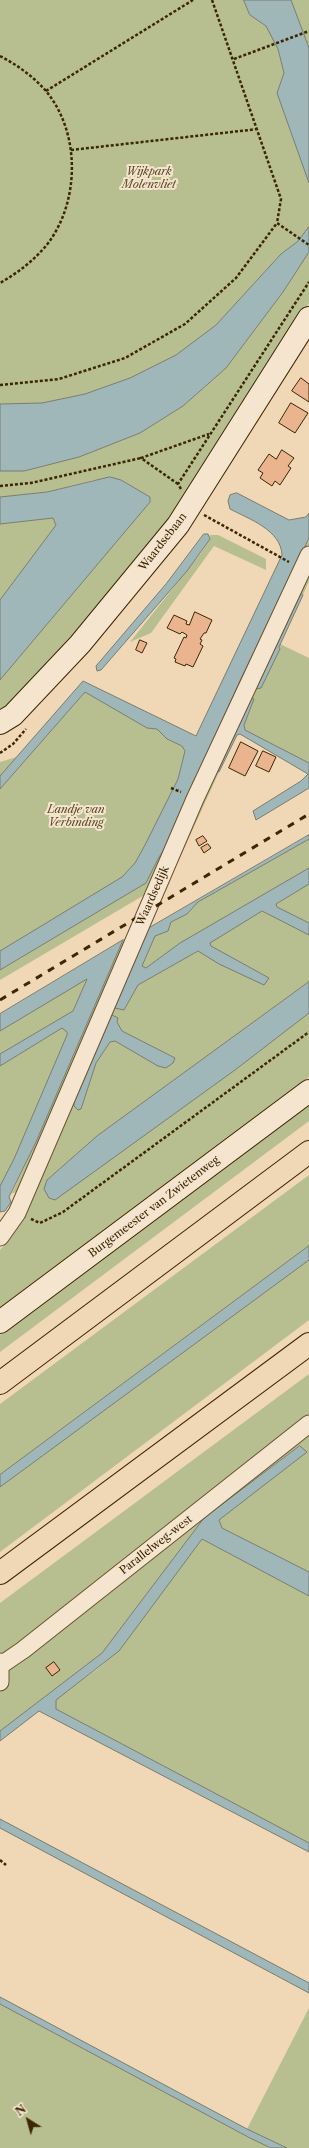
<!DOCTYPE html>
<style>
body{margin:0}
#map{position:relative;width:309px;height:2148px;overflow:hidden;background:#f0d7b5;font-family:"Libre Caslon Text",serif}
canvas{display:block}
.north{position:absolute;left:8px;top:2100px;width:40px;height:40px;-webkit-text-stroke:3px #f5e5cf;paint-order:stroke;rotate:323deg;font-size:11px;font-weight:700;line-height:16px;text-align:center;color:#3d2602}
.north::after{content:'';display:block;margin:auto;width:14px;height:18px;background:#3d2602;clip-path:polygon(50% 0,100% 100%,50% 72%,0 100%)}
</style>
<div id="map">
<canvas width="309" height="2148"></canvas>
<div class="north">N</div>
</div>
<script>
const g = document.querySelector('canvas').getContext('2d');
g.lineJoin = 'round';
function paint(path, color) { g.fillStyle = color; g.fill(path, 'evenodd'); }
function strokePath(path, color, width, dash) { g.strokeStyle = color; g.lineWidth = width; g.lineCap = dash ? 'butt' : 'round'; g.setLineDash(dash || []); g.stroke(path); }
function drawText(font, color, halo, rows, align = 'center') {
  g.font = font + ' "Libre Caslon Text",serif'; g.lineWidth = 4; g.setLineDash([]); g.textBaseline = 'middle'; g.strokeStyle = halo; g.fillStyle = color; for (const [text, x, y, turn = 0] of rows) {
    g.save(); g.translate(x, y); g.rotate((+turn || 0) * Math.PI / 180); g.textAlign = isNaN(turn) ? turn : align; if (halo) g.strokeText(text, 0, 0); g.fillText(text, 0, 0); g.restore();
  }
}
const green = new Path2D(`
 M0 0H244L250 15 266 26 302 29 291 0H309V48L306 39 278 49 284 73 277 93 309 183V227L297 242 281 254 216 325 176 355 130 378 85 394 42 403 0 404Z
 M309 252V303L166 530 24 693 0 713V680L150 502V497L121 480H94L47 492 0 497V471H24L79 457 140 433 183 406 226 368 283 292Z
 M53 518 56 525 0 600V524Z
 M210 535H218L266 559V570L214 546 151 633 130 642 201 553 210 539Z
 M309 538V581L303 595 299 592 268 650 280 648V644L309 658V763L245 730 244 725 254 699 215 770 219 772 172 875 146 894 0 980V970L146 883 159 857 170 841 182 809 240 681Z
 M85 692 147 728 157 729 167 739 182 746 185 751 178 779 145 845 135 863 122 877 0 951V789Z
 M17 757 0 776V762Z
 M309 839V868L180 943 146 968 142 966 155 936 167 931 171 922 187 914 198 902Z
 M309 884V923L276 907V904Z
 M262 911 309 935V982L97 1136 47 1180 55 1199 235 1070 309 1013V1077L0 1307V1250L14 1233 26 1211 19 1192 12 1193 36 1142 123 940 149 928 113 1002 124 1010 138 985 198 951 237 972 269 978 210 946V942ZM118 1018 117 1022 122 1031 175 1058 134 1052 115 1041 110 1042 96 1063 81 1109 74 1097Z
 M87 978 73 1011 0 1054V1031Z
 M62 1028 66 1029 67 1035 14 1159 0 1186V1066Z
 M309 1103V1121L0 1352V1335Z
 M309 1175V1246L0 1475V1404Z
 M309 1260V1320L0 1552V1487Z
 M309 1374V1572L222 1528 219 1520 306 1452 300 1446 204 1518 102 1653 0 1731V1603Z
 M202 1539 309 1596V1843L56 1709V1699L96 1670 119 1651Z
 M0 2004 250 2138 271 2148H0Z
 M309 2008V2148H287L247 2129Z`);
const water = new Path2D(`
 M244 0H291L309 48V183L277 93 284 73 278 49 266 26 250 15Z
 M309 227V252L283 292 226 368 183 406 140 433 79 457 24 471H0V404L42 403 85 394 130 378 176 355 216 325 281 254 297 242Z
 M110 477 121 480 150 497V502L0 680V600L56 525 53 518 0 524V497L47 492Z
 M237 493 289 520 306 517 309 513V538L240 681 182 809 170 841 159 857 146 883 0 970V951L122 877 135 863 145 845 178 779 185 751 182 746 167 739 157 729 147 728 85 692 0 789V776L83 681 196 736 282 555C281 530 249 519 230 509L228 501 230 495Z
 M204 534H208L210 539 187 571 101 670 97 671 96 666 166 584Z
 M298 592 303 595 279 647 280 649 261 688 256 689Z
 M251 697 254 699 244 725 245 730 309 763V788L256 820 253 811 301 781 308 774 240 734 237 735 219 772 215 770Z
 M309 835V839L198 902 187 914 171 922 168 931 155 936 142 966 146 968 180 943 309 868V884L276 904 277 907 309 923V935L262 911 210 943 211 946 269 978 264 985 219 964 198 951 138 985 124 1010 115 1008 113 1002 149 928Z
 M123 940 36 1142 9 1197 11 1202 5 1211 0 1212V1186L14 1159 67 1035V1032L62 1028 0 1066V1054L73 1011 87 979 0 1031V1014Z
 M309 982V1013L235 1070 55 1200 49 1198 44 1189 47 1180 97 1136Z
 M110 1014 118 1018 117 1022 122 1031 175 1058 173 1063 166 1068 158 1066 115 1041 110 1042 96 1063 81 1109 78 1110 74 1106V1097Z
 M309 1246V1260L0 1487V1475Z
 M300 1446 307 1452 219 1520 222 1528 309 1572V1596L202 1539 119 1651 56 1700V1709L309 1843V1852L39 1711 0 1741V1731L102 1653 204 1518Z
 M0 1819 309 1983V1993L0 1828Z
 M0 1997 247 2129 287 2148H271L250 2138 0 2004Z`);
const building = new Path2D(`
 M301 378 309 384V402L292 391Z
 M291 403 308 413 295 433 279 423Z
 M282 450 294 458 288 466 291 468 280 485 275 481 272 486 260 478 263 473 258 470 269 454 276 459Z
 M195 612 212 620 206 633H204L200 639 202 640 200 644 203 646 193 667 186 664 185 666 175 662 176 659 174 658 184 637 186 638 187 635 182 632 180 634 167 628 174 615 187 621 186 624 189 625Z
 M140 640 147 643 142 653 136 650Z
 M241 742 258 751 245 776 229 768Z
 M263 751 276 757 269 772 256 766Z
 M203 836 207 841 199 846 196 840Z
 M208 844 211 848 204 853 201 848Z
 M54 1662 60 1670 52 1676 46 1668Z`);
const path = new Path2D(`
 M212 0 281 199 277 223
 M0 56C17 65 33 76 46 91 80 132 80 199 49 242 36 259 19 272 0 283
 M234 59 309 31
 M46 91 193 0
 M71 150 258 129
 M0 385 59 379 125 358 185 324 236 278 277 223 309 245
 M178 484 141 458 209 434
 M0 486 31 483 141 458
 M181 489 178 484 309 282
 M204 515 289 562
 M0 753 13 744 26 729
 M171 788 181 792
 M31 1219 40 1223 63 1212 309 1032
 M0 1860 6 1865`);
const street = new Path2D(`
 M0 1237 17 1213 195 799 309 555
 M0 1662V1682
 M1 1665 23 1650 309 1424`);
const secondary = new Path2D(`
 M0 723 13 715 80 644 178 525 309 318
 M0 1322 309 1091`);
const highway = new Path2D(`
 M0 1383 309 1152
 M0 1573 309 1344`);
const rail = new Path2D(`
 M0 1000 309 814`);
const parkNames = [
 ["Wijkpark",149,172],
 ["Molenvliet",149,185],
 ["Landje van",76,810],
 ["Verbinding",76,823]
];
const streetNames = [
 ["Waardsebaan",163,542,-52],
 ["Waardsedijk",153,896,-66],
 ["Burgemeester van Zwietenweg",154,1207,-37],
 ["Parallelweg-west",156,1545,-38]
];
paint(green, '#b7bf90');
paint(water, '#a0b7b9');
strokePath(water, '#787d70', 1);
paint(building, '#e9b48e');
strokePath(building, '#3d2602', 1);
strokePath(street, '#6a522f', 19);
strokePath(secondary, '#3d2602', 24);
strokePath(highway, '#3d2602', 24);
strokePath(path, '#3d2602', 2.5, [3, 2]);
strokePath(street, '#f5e5cf', 17);
strokePath(secondary, '#f5e5cf', 22);
strokePath(highway, '#f0d7b5', 22);
strokePath(rail, '#3d2602', 3, [7, 7]);
drawText('italic 11px', '#5c4c26', '#f5e5cf', parkNames);
drawText('11px', '#3d2602', '#f5e5cf', streetNames);
</script>
